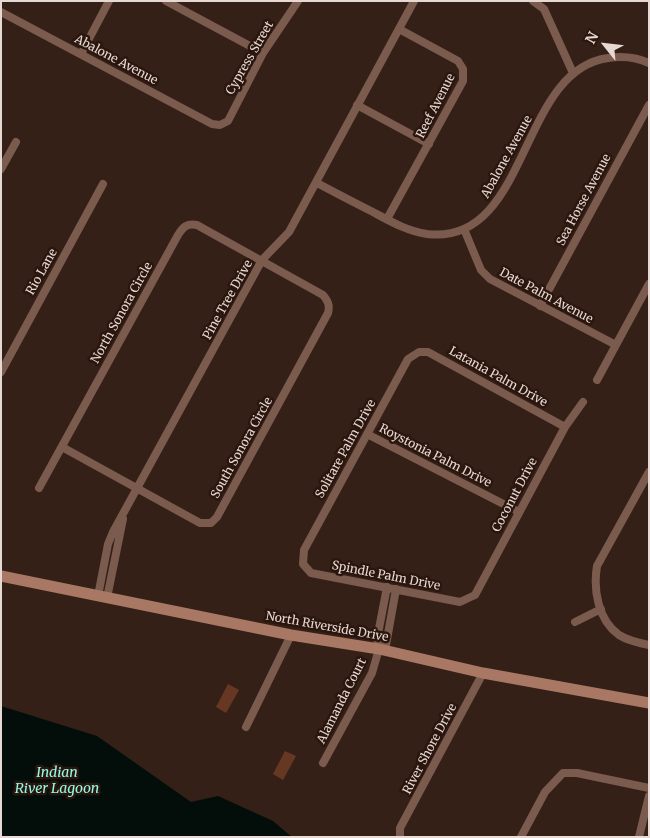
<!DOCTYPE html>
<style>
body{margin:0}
#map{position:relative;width:650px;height:838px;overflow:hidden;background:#352017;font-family:Merriweather,serif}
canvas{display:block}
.frame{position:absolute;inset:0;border:2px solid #e6d8d2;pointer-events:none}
.north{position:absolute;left:580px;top:20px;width:50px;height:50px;-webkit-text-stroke:4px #2b160e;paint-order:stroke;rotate:299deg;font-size:14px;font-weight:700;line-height:20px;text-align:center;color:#e6d8d2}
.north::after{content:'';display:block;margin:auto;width:18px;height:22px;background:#e6d8d2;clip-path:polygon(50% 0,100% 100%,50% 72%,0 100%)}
</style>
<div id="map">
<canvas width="650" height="838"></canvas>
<div class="frame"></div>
<div class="north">N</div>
</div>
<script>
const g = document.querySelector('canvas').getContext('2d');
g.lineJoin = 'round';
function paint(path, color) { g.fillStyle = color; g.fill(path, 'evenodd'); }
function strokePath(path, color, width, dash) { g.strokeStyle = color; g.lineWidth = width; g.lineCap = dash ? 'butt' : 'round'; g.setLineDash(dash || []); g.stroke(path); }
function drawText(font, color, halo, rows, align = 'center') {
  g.font = font + ' Merriweather,serif'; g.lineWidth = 5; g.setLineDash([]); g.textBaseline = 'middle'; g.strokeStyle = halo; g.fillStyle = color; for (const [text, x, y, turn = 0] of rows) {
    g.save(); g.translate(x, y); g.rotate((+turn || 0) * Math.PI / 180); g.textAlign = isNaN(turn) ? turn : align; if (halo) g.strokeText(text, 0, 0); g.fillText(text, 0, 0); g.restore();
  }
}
const green = new Path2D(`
 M228 684 239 690 226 713 216 707Z
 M285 751 296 756 283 780 273 774Z`);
const water = new Path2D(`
 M1 706 97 736 191 802 218 796 273 821 292 837H1Z`);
const street = new Path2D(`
 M166 1 263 53
 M533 1 544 9 573 73
 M1 12 212 124 220 125 228 121 263 53 298 1
 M81 54 109 1
 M357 105 429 144
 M1 169 16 142
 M317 183C334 192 353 202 371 211 388 220 406 231 427 234 530 246 518 70 608 58 622 56 636 57 649 63
 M387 219 463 81V69L458 61 399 29
 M464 229 481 270 490 279 616 345
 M540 306 649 105
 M1 372 103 184
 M597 380 649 284
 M565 427 428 352H419L408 359 304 550 303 564 311 573 460 602 475 595 565 427 583 402
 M367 434 519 512
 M649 472 597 566C593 590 598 620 619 635 627 640 639 643 649 645
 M39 488 178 235C183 227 187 223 197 225L323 295C328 301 330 305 328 313L217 517 211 523H200L62 447
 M98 596 108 544 113 532 262 260 289 232 414 1
 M107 598 123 519
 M575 622 601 609
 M379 649 386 645 396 589
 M246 727 291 635
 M323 763 372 673 379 649 377 639 387 587
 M400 837V828L483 673
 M521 837 545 792 563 773H577L649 788
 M639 837 649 796`);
const secondary = new Path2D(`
 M1 576 291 635 379 649 483 673 649 703`);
const streetNames = [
 ["Cypress Street",250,58,-60],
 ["Abalone Avenue",116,60,28],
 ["Reef Avenue",436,106,-63],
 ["Abalone Avenue",507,157,-61],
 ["Sea Horse Avenue",584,200,-62],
 ["Rio Lane",42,272,-61],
 ["Date Palm Avenue",546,296,28],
 ["Pine Tree Drive",228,300,-61],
 ["North Sonora Circle",122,313,-61],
 ["Latania Palm Drive",498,377,29],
 ["South Sonora Circle",242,448,-61],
 ["Solitare Palm Drive",346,449,-61],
 ["Roystonia Palm Drive",435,456,27],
 ["Coconut Drive",515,495,-62],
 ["Spindle Palm Drive",386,576,11],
 ["North Riverside Drive",327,627,10],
 ["Alamanda Court",342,701,-63],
 ["River Shore Drive",430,749,-62]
];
const waterNames = [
 ["Indian",57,773],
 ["River Lagoon",57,789]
];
paint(green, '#663824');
paint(water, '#030e0b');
strokePath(street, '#7a5b4e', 8);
strokePath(secondary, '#a97864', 11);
drawText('12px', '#e6d8d2', '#2b160e', streetNames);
drawText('italic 14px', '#91fbe6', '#2b160e', waterNames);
</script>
